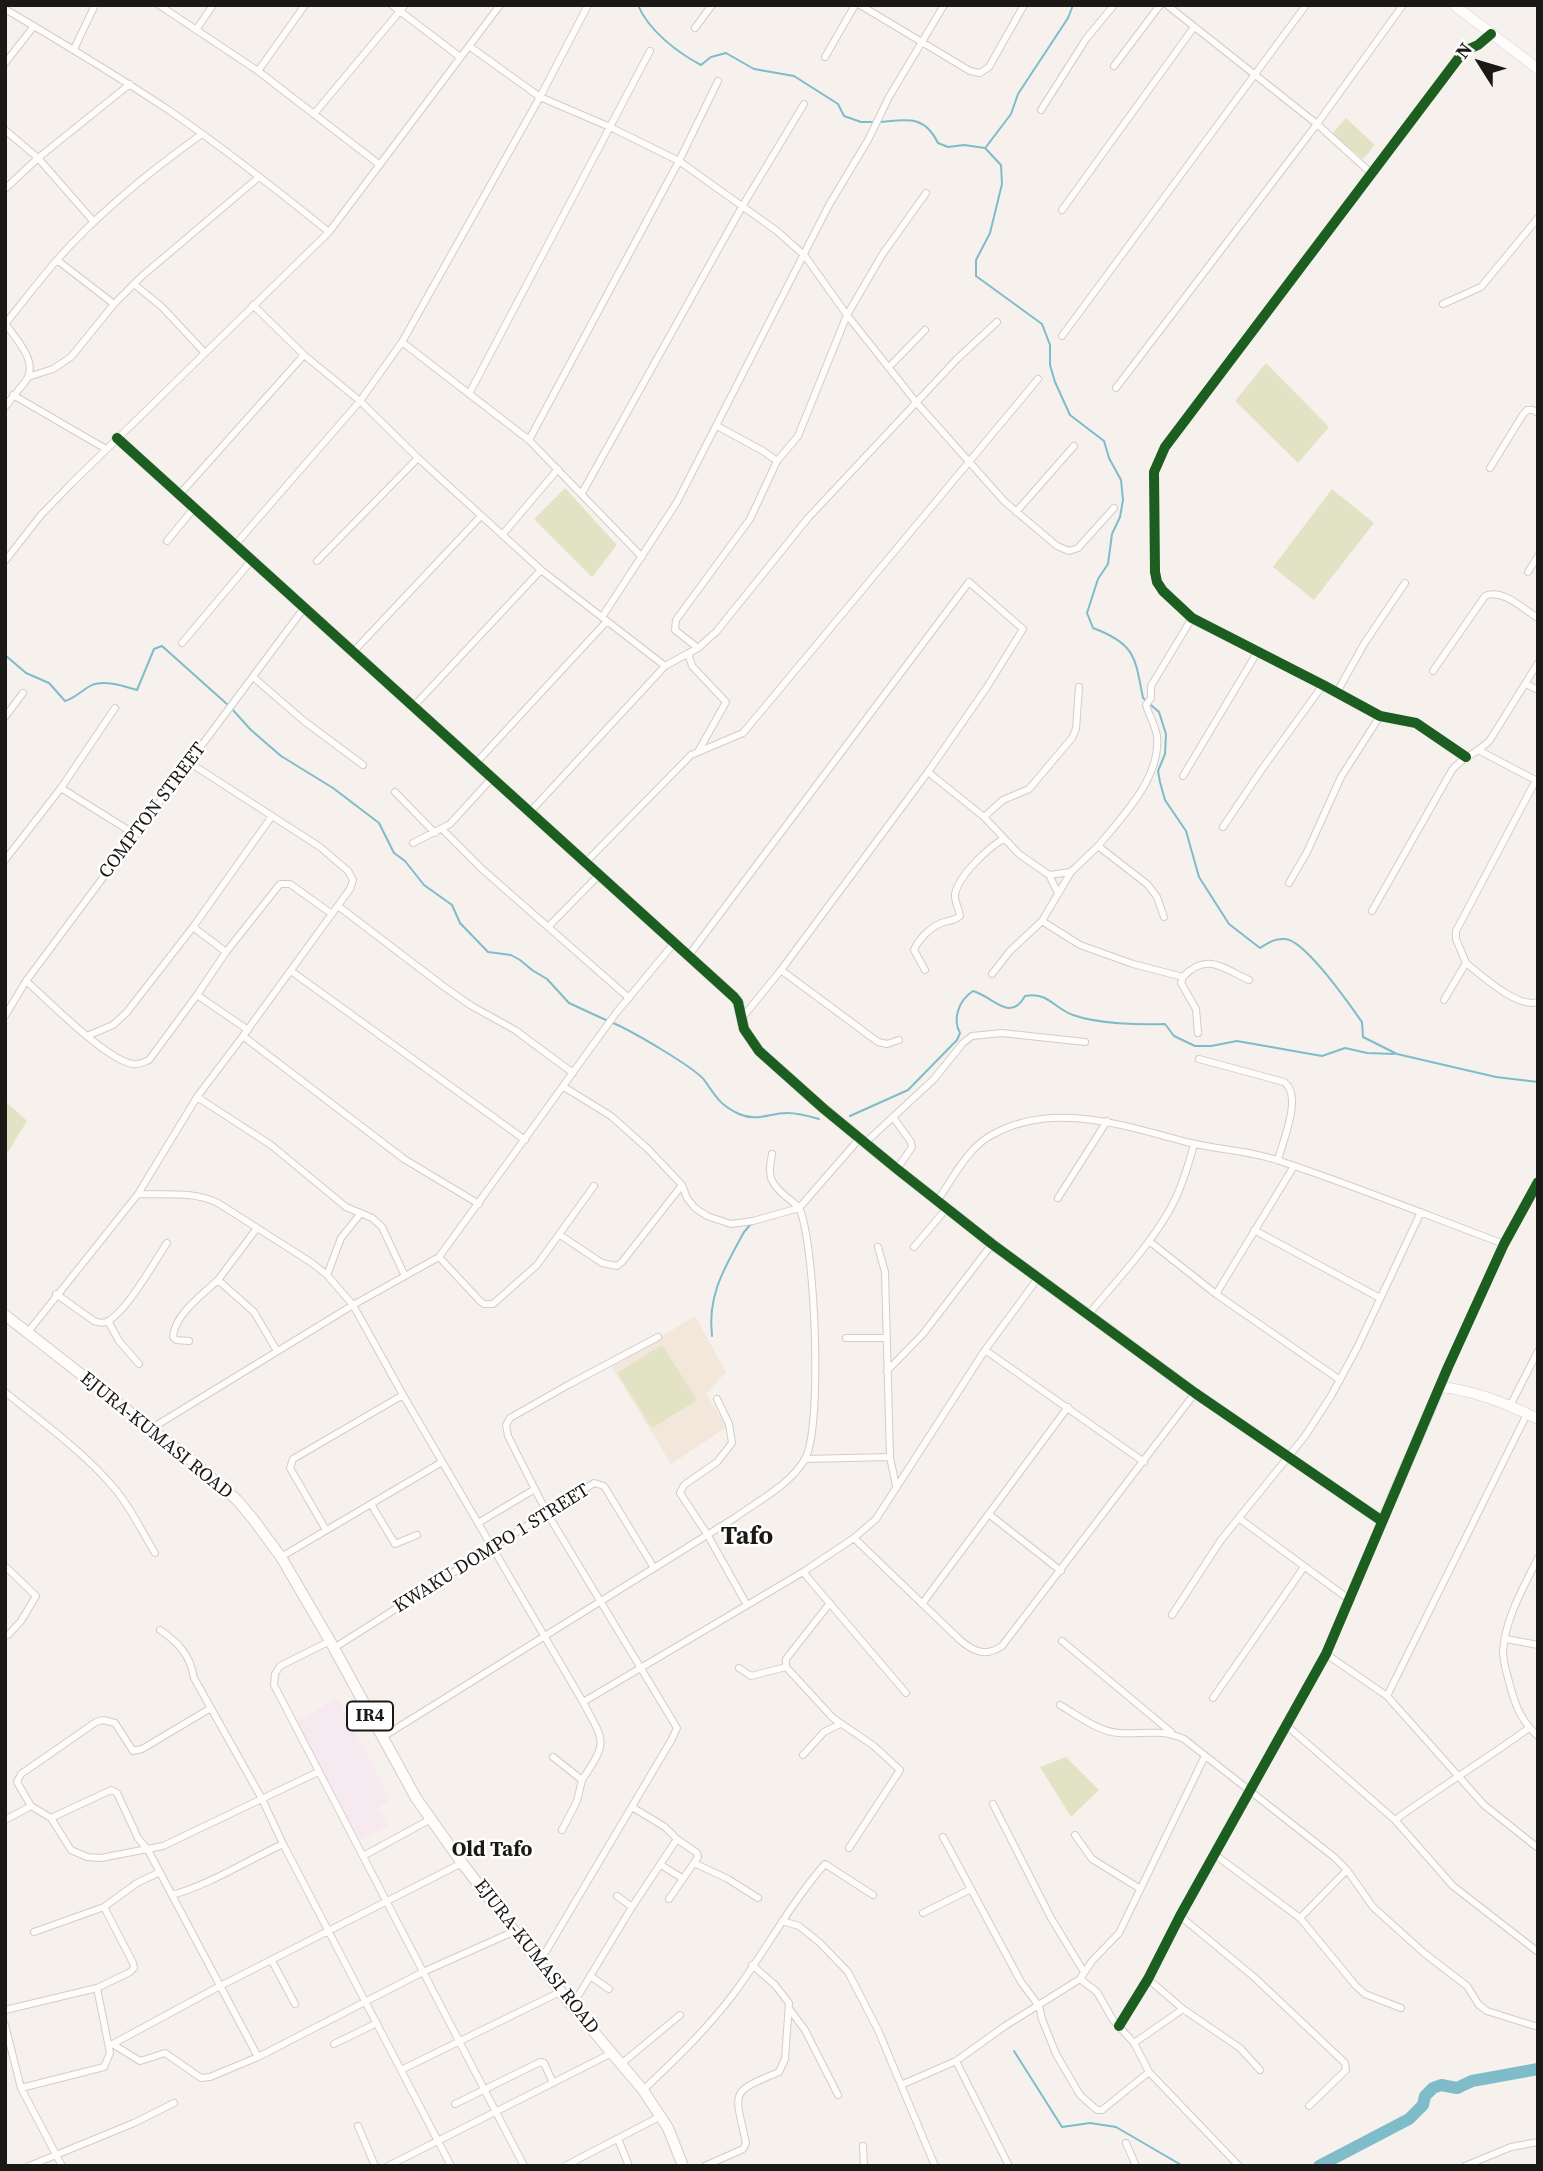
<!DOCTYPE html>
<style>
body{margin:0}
#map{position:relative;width:1543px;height:2171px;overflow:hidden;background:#f6f1ec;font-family:"Source Serif 4",serif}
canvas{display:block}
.frame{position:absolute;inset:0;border:7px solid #1b1916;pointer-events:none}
.north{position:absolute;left:1445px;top:28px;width:70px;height:70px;-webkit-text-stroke:5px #fff;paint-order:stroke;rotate:307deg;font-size:19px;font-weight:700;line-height:28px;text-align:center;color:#1b1916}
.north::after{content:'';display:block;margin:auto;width:24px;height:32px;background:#1b1916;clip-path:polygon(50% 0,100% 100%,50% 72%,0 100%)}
</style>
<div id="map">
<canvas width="1543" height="2171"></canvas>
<div class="frame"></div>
<div class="north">N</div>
</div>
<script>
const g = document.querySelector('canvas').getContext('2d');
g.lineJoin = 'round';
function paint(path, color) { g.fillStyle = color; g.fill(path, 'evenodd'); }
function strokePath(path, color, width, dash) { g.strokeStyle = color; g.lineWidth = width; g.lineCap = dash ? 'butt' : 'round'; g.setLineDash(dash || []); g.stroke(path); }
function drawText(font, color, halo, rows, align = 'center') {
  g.font = font + ' "Source Serif 4",serif'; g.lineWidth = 5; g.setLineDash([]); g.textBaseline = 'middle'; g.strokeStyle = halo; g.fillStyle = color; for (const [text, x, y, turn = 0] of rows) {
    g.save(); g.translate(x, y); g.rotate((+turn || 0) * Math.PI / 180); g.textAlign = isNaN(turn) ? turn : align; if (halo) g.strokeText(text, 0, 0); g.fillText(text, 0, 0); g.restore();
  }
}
const commercial = new Path2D(`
 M337 1698 390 1799 378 1808 388 1826 360 1840 296 1722Z`);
const education = new Path2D(`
 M695 1316 726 1372 706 1394 727 1427 671 1464 612 1367Z`);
const green = new Path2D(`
 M1346 118 1375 145 1363 159 1332 134Z
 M1266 363 1329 427 1298 463 1235 401Z
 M565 488 617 545 592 577 534 519Z
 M1332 489 1374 523 1314 600 1273 567Z
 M5 1101 27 1121 5 1157Z
 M662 1345 697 1400 652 1428 617 1373Z
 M1066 1757 1099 1790 1071 1817 1040 1767Z`);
const stream = new Path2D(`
 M638 5C648 30 678 53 701 65L711 57 726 53 754 69 794 76 838 104 844 116 861 122H873
 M879 122C906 120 924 114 938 143L948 147 964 145 985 148 1001 165 1002 184 990 233 976 260V276L1042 324 1050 345V365L1055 382 1070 415 1104 441 1109 458 1121 480 1123 500 1120 517 1112 534 1108 564 1098 579 1087 613 1093 628C1136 644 1135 658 1143 698L1159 712 1166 734 1165 754 1158 771 1160 782 1165 800 1186 831 1199 877 1229 924 1260 948C1268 943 1275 938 1285 939 1305 940 1349 1004 1362 1022L1363 1037 1397 1054 1496 1077 1538 1082
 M986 147 1011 114 1018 94 1068 18 1073 5
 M5 655 26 673 49 683 65 701C75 698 81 691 90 686 103 679 124 686 137 690L154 649 162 646 228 705
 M232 709 251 730 281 756 333 788 379 823 394 853 405 861 424 885 452 905 460 923 488 952 511 955 520 960 532 970 547 979 569 1003 608 1021
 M613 1023C630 1030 696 1068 705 1081 716 1097 720 1105 739 1114 757 1122 770 1113 787 1113 798 1113 809 1116 819 1119
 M850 1116 908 1090 957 1040 960 1033C952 1019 959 1000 973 991 994 997 1010 1023 1025 996 1047 991 1055 1009 1073 1015 1098 1024 1139 1025 1165 1024L1174 1036 1195 1046H1211L1237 1041 1322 1056 1345 1048 1367 1053 1394 1054
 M712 1336C707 1295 725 1267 744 1232L751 1224
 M1014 2051 1062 2127 1090 2123 1116 2127 1183 2166`);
const river = new Path2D(`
 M1319 2166 1409 2119 1423 2105 1425 2096 1433 2088 1441 2085 1457 2088 1472 2081 1538 2069`);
const street = new Path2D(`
 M159 5 258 71 380 165
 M392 5 460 57
 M860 5 970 71 980 73 989 67 1024 5
 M1167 5 1317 124 1371 173
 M5 9C61 42 116 75 170 111 225 149 277 190 329 232
 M695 28 712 5
 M196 30 213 5
 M469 46 540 97 610 127 679 161 777 231 805 256 847 315 916 402 1004 501 1057 546 1069 551 1078 548 1114 508
 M74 49 95 5
 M825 57 855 5
 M5 63 34 26
 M1114 66 1160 5
 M258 71 305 5
 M1041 110 1086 39 1114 5
 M314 114 405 5
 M5 130 38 158 94 222
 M5 189 38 158 130 84
 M1062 210 1194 27
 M57 260 114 304
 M134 284 162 307 204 352
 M1443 304 1481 287 1538 218
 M253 305 304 355 360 401 418 458 541 570 665 666
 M5 323C15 338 38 361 27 379 20 389 12 397 5 407
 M5 324C22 303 39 281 56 261 99 212 150 171 202 134
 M1062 336 1306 5
 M402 342 529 440 642 557
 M889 367 925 330
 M28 377 53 369 71 357 114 304 142 276 259 177
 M1116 388 1317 124 1403 5
 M469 394 650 51
 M13 395 106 449
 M717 426 763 451 777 461 798 436 847 315 882 255 926 193
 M529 440 679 161 718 81
 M1490 468 1522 416 1527 410H1533L1538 413
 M582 493 743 205 804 104
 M179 495 304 355
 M1016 512 1074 446
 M502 535 558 469
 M167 541 194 508
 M235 545 360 401 402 342 540 97 588 5
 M5 561 41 515 71 484 329 232 500 5
 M317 561 418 458
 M1528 572 1538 556
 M602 617 677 502 829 205 868 140 889 97 944 5
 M182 643 252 560
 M698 648 675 630 676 620 750 519 777 461
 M353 652 481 516
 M688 653 692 666 726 702 699 750
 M1433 671 1485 596C1502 588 1523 609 1538 618
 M253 677 304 721 363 765
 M1526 684 1538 690
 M1337 692 1364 644 1405 583
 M413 707 541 570
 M5 717 23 693
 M1480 751 1537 781
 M1466 757 1416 723 1380 716 1323 685 1192 618 1163 591 1157 582 1155 572 1154 472 1165 447 1464 51 1478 45 1491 34
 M475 764 607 621
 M928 772 984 817 1019 854 1049 875 1057 891
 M1183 776 1258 651
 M61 788 136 835
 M395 792 435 833
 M530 812 665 666 698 648 716 632 808 518 957 359 997 322
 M984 817 1003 800 1029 789 1072 738 1076 729 1079 687
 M1223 827 1262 769 1323 685
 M442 829 482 869 629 998
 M413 843 450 824 491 779
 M1098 846C1122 817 1161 778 1157 736 1155 725 1149 715 1146 705L1151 698V686L1192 618
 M5 860 61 788 115 708
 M586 862 691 755 743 733 1038 379
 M1049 875 1071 872
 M1289 883 1307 852 1341 777 1380 716
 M338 906 443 986 470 1005 515 1030 573 1073
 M1372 911 1452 770C1462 757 1478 753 1490 740L1538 663
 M1042 921 1080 945 1133 964 1183 977C1206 952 1223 968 1249 980
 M193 927 226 952
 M548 927 599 875
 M689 955 969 582 1023 629 987 687 928 772 781 970 742 1018
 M1466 963C1481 975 1518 1009 1538 1002
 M781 970 878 1042 887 1044 899 1040
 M925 970 914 950C918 939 933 925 944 922 951 920 954 921 960 916 959 909 954 900 955 894 959 875 987 849 1003 839
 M291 971 525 1140
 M992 974 1010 951 1042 921 1071 872 1098 846 1147 884 1157 897 1164 917
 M1183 977 1181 983 1196 1009 1198 1033
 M26 981C49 1001 106 1060 133 1064 139 1065 144 1062 149 1060L197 995 226 952 280 884H290L332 914
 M197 995 248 1030
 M1444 1000 1466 963 1456 939V931L1536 780
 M5 1016 26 981 304 608
 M87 1036 113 1025 127 1012 193 927 272 816
 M243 1036 404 1159 479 1204
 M1199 1059 1284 1082C1303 1096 1283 1140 1278 1160
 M564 1087 611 1116 648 1149 682 1185 687 1198 695 1208 707 1216 731 1224 753 1221 799 1208 860 1138
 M197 1097 271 1145 346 1207 372 1218 382 1227 405 1276
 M893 1117 911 1142 912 1147 897 1169
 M865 1143 934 1079 963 1043 972 1036 1002 1033 1085 1042
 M138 1194C165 1195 193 1191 218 1203L312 1263 327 1275 353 1305 403 1395 583 1702C604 1742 609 1740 582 1780L553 1757
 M1058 1198 1107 1121
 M937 1201C952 1180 967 1149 990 1136 1053 1099 1127 1127 1191 1143 1220 1150 1252 1151 1280 1161 1355 1186 1429 1216 1504 1244
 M257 1228 218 1280 254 1312 277 1351
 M1254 1230 1380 1298
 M560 1235 602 1263 617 1266 622 1262 682 1185
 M1149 1241 1216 1294 1340 1380
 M878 1247 885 1272 890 1457 896 1486
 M914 1247 946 1209
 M439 1257 480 1301 484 1304H493L537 1265 594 1186
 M327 1275 341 1238 361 1213
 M56 1294 94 1321C100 1323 104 1324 110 1320 130 1306 153 1264 167 1243
 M1216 1294 1294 1166
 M1088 1315C1116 1281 1147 1249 1169 1211 1181 1190 1188 1167 1194 1144
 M108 1321 119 1341 139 1364
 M28 1332 138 1194 197 1097 243 1036 350 889 353 880 348 871 320 847 190 763
 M846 1338H887
 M189 1341 176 1340 173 1337C174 1315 203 1294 218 1280
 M985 1350 1144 1462
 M887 1371 923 1334 992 1244
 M1440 1387 1504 1244 1538 1182
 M5 1392C43 1423 83 1451 115 1489 131 1508 142 1532 155 1553
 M717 1399 729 1424 732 1443 717 1462 684 1485 680 1493 707 1534 747 1605
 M1510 1406 1538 1351
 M152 1428 353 1305 439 1257 616 1013 675 942
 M805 1459 890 1457
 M371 1504 395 1544 417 1535
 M990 1515 1061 1571
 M1240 1519 1350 1600
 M478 1523 535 1489
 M326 1530 290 1468 293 1459 403 1395
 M854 1538 961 1641C975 1652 986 1657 1002 1646L1195 1393
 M281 1557 442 1462
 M1538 1558C1524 1586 1505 1619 1503 1651 1503 1664 1508 1677 1511 1689 1516 1708 1523 1723 1538 1736
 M5 1566 36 1596 21 1621 8 1635H5
 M803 1572 906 1693
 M830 1603 786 1659V1667L833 1718 874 1746 900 1770 849 1848
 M922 1604 1068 1407
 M1172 1615 1221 1540 1305 1436 1331 1396 1357 1348 1421 1212
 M160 1630C179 1643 190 1655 194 1678L262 1799 283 1844 451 2166
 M1506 1639 1538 1645
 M330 1641 280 1666 275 1674 274 1685 524 2166
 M1062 1641 1171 1732
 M334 1648 594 1483 604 1486 654 1568
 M1326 1654 1387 1696 1484 1805 1538 1848
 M739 1668 751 1676 786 1667
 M1387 1696 1527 1414
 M1213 1698 1304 1567
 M583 1702 803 1572 854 1538 876 1519 985 1350 1038 1278
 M1060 1705C1077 1715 1099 1732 1119 1733 1144 1735 1160 1728 1184 1739L1334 1857 1347 1870 1373 1907 1424 1953 1467 1986 1479 2005 1487 2011 1538 2027
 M211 1708 142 1749 133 1751 115 1723 103 1720 96 1722 21 1774 17 1782 31 1806 51 1818 71 1850 87 1857 101 1858 163 1846 318 1772
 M1286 1725 1395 1820 1453 1886 1538 1952
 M381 1738 736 1517C758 1501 791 1484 805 1459 823 1427 815 1246 800 1210 798 1206 793 1202 789 1199 770 1184 767 1177 772 1154
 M803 1755 824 1732 840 1724
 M993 1804 1051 1918 1084 1972
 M51 1818 111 1790 117 1793 138 1838 148 1850 258 2057
 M5 1820 31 1806
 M1395 1820C1439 1788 1485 1760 1529 1728
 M562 1830 577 1801 582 1780
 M1075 1835 1092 1859 1139 1888
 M943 1837 1021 1982 1039 2006 1042 2019 1056 2054 1080 2095 1097 2110H1102L1149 2072
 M1214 1854 1300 1918 1356 1986 1365 1994 1401 2008
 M363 1856 431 1819
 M694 1863 728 1879 758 1898
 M661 1865 682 1878
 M172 1895C211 1884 246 1861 283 1844
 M617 1896 632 1907 677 1839 665 1827 632 1807
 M669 1899 698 1857 697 1853 677 1839
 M923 1913 971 1889
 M1180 1916 1254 1977 1345 2063 1346 2070 1309 2106
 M1300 1918 1347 1870
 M782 1921 799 1926 820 1943 848 1972 878 2030 935 2166
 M34 1932 104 1907 137 1883 160 1872
 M272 1961 295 2004
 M539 1963 672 1739 677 1728 547 1513 508 1436 506 1425 510 1418 568 1385 658 1337
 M590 1976 609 1989
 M1080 1979 1097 1992 1113 2020 1134 2043 1149 2072 1239 2166
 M572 2006 632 1907
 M1183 2009 1240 2048 1260 2070
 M5 2010 97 1988 130 1972 134 1968 133 1963 104 1907
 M790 2010 805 2030 838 2095
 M5 2025 21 2088 62 2166
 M1119 2026 1148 1979 1180 1916 1326 1654 1382 1521
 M1134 2043 1183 2009 1148 1979
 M334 2044 377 2023
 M114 2045 140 2061 165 2053 201 2078 210 2077 258 2057 423 1972 515 1931
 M109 2046 220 1986 462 1863
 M956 2061 1009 2166
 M621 2064 680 2015
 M401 2070 562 1991
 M901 2085 956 2061 1005 2026 1080 1979 1092 1961 1119 1933 1205 1756
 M21 2088 104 2067 110 2053 97 1988
 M643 2090C676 2059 708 2028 735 1992 766 1950 790 1904 825 1864L873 1895
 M455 2104 540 2062 544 2063 553 2083
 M358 2126 375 2166
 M618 2139 629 2166
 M1126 2143 1136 2166
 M863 2146 864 2166
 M29 2166 134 2123 174 2103
 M388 2166 612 2053
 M565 2166 661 2116
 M705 2166 743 2149 746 2143C735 2091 728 2093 779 2072L785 2059 789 2003 775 1985 752 1965
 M1465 2166 1511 2147 1538 2142`);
const secondary = new Path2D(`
 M1454 5 1538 69
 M117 438 734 997 738 1002 744 1029 759 1051 824 1109 897 1169 992 1244 1195 1393 1382 1521 1440 1387C1474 1390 1508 1404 1538 1419`);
const primary = new Path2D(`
 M5 1315 191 1460 237 1500 253 1519 281 1557 330 1641 416 1798 462 1863 572 2006 643 2090 668 2128 683 2166`);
const cycleway = new Path2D(`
 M117 438 734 997 738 1002 744 1029 759 1051 824 1109 897 1169 992 1244 1195 1393 1382 1521
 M1466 757 1416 723 1380 716 1323 685 1192 618 1163 591 1157 582 1155 572 1154 472 1165 447 1464 51 1478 45 1491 34
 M1119 2026 1148 1979 1180 1916 1326 1654 1448 1367 1504 1244 1538 1182`);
const shields = [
 [370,1716,46]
];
const shieldNames = [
 ["IR4",370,1716]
];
const streetNames = [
 ["COMPTON STREET",153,811,-53],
 ["EJURA-KUMASI ROAD",156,1436,39],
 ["KWAKU DOMPO 1 STREET",492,1549,-32],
 ["EJURA-KUMASI ROAD",536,1957,52]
];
const neighbourhoodNames = [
 ["Old Tafo",492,1851]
];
const districtNames = [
 ["Tafo",747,1537]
];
paint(commercial, '#f6e9ef');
paint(education, '#f3e6db');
paint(green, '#e2e3c4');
strokePath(stream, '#7ebcca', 2);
strokePath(river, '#7ebcca', 12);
strokePath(street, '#d1cdca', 8);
strokePath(secondary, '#d1cdca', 11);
strokePath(primary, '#d1cdca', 12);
strokePath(street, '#fefdfc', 6);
strokePath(secondary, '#fefdfc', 10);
strokePath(primary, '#fefdfc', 10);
strokePath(cycleway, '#1b5e20', 10);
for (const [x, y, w] of shields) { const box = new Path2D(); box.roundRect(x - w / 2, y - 14.5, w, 29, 5); g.fillStyle = '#fff'; g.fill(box); strokePath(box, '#1b1916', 2); }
drawText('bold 18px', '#1b1916', null, shieldNames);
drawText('19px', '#1b1916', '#fff', streetNames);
drawText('bold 21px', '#1b1916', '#fff', neighbourhoodNames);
drawText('bold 26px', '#1b1916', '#fff', districtNames);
</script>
